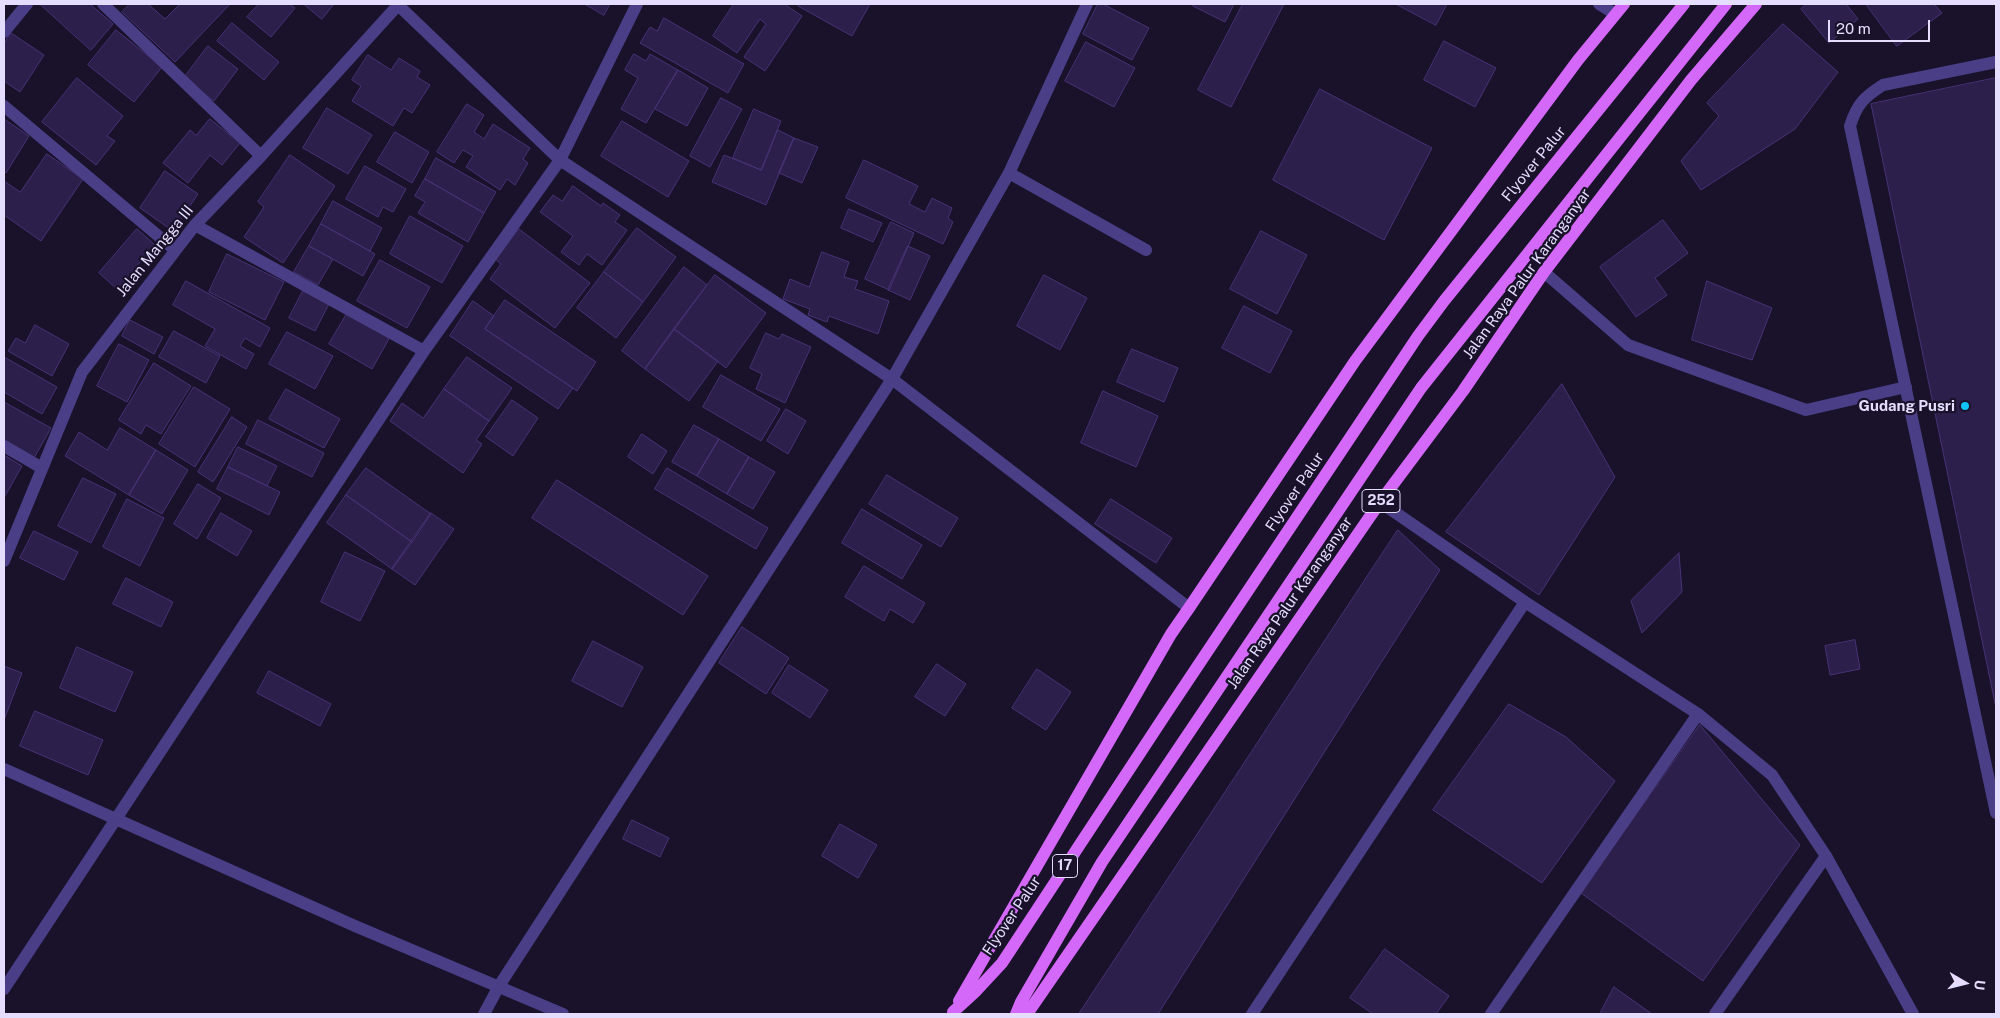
<!DOCTYPE html>
<style>
body{margin:0}
#map{position:relative;width:2000px;height:1018px;overflow:hidden;background:#19122a;font-family:"Public Sans",sans-serif}
canvas{display:block}
.frame{position:absolute;inset:0;border:5px solid #e4ddfe;pointer-events:none}
.north{position:absolute;left:1940px;top:958px;width:50px;height:50px;-webkit-text-stroke:4px #19122a;paint-order:stroke;rotate:98deg;font-size:14px;font-weight:700;line-height:20px;text-align:center;color:#e4ddfe}
.north::after{content:'';display:block;margin:auto;width:18px;height:22px;background:#e4ddfe;clip-path:polygon(50% 0,100% 100%,50% 72%,0 100%)}
.scale{position:absolute;left:1828px;top:20px;width:102px;height:22px;box-sizing:border-box;border:2px solid #e4ddfe;border-top:0;padding-left:6px;font-size:15px;line-height:18px;white-space:nowrap;color:#e4ddfe;-webkit-text-stroke:4px #19122a;paint-order:stroke}
</style>
<div id="map">
<canvas width="2000" height="1018"></canvas>
<div class="frame"></div>
<div class="north">U</div>
<div class="scale">20 m</div>
</div>
<script>
const g = document.querySelector('canvas').getContext('2d');
g.lineJoin = 'round';
function paint(path, color) { g.fillStyle = color; g.fill(path, 'evenodd'); }
function strokePath(path, color, width, dash) { g.strokeStyle = color; g.lineWidth = width; g.lineCap = dash ? 'butt' : 'round'; g.setLineDash(dash || []); g.stroke(path); }
function drawText(font, color, halo, rows, align = 'center') {
  g.font = font + ' "Public Sans",sans-serif'; g.lineWidth = 4.5; g.setLineDash([]); g.textBaseline = 'middle'; g.strokeStyle = halo; g.fillStyle = color; for (const [text, x, y, turn = 0] of rows) {
    g.save(); g.translate(x, y); g.rotate((+turn || 0) * Math.PI / 180); g.textAlign = isNaN(turn) ? turn : align; if (halo) g.strokeText(text, 0, 0); g.fillText(text, 0, 0); g.restore();
  }
}
const building = new Path2D(`
 M40 4H90L113 24 91 50Z
 M130 4H148L165 19 180 4H230L175 62 122 12Z
 M259 4H289L295 8 271 37 247 17Z
 M304 4H334L322 19Z
 M585 4H610L604 15Z
 M734 4H784L802 16 765 71 744 57 766 24 760 19 737 53 713 36Z
 M799 4H870L852 36 798 6Z
 M1098 4H1103L1149 28 1132 60 1083 34Z
 M1194 4H1234L1225 22 1193 6Z
 M1243 4H1284L1231 107 1198 90Z
 M1396 4H1447L1436 25Z
 M1807 4H1846L1858 19 1829 43 1801 9Z
 M1866 4H1934L1942 13 1897 46Z
 M664 18 744 64 728 93 640 43 650 27 657 31Z
 M232 23 279 62 264 80 217 41Z
 M1783 24 1838 72 1795 129 1701 190 1681 161 1719 116 1707 103Z
 M116 30 162 67 134 102 88 65Z
 M11 33 44 55 20 92 4 81V44Z
 M1444 41 1496 68 1475 107 1424 80Z
 M1086 42 1135 68 1114 107 1065 81Z
 M208 46 238 69 214 101 184 78Z
 M634 54 646 61 650 54 678 70 646 123 621 109 638 78 625 70Z
 M368 55 391 70 399 58 420 71 417 77 430 85 412 113 404 108 393 126 352 101 361 86 352 80Z
 M678 70 708 88 687 126 655 109Z
 M77 78 123 116 107 136 115 141 96 165 42 122Z
 M1996 78V708L1871 104Z
 M1320 89 1432 148 1384 240 1273 180Z
 M721 98 742 109 710 167 690 156Z
 M467 104 484 115 474 132 484 139 493 124 530 148 523 159 528 163 515 185 507 179 500 190 466 167 473 156 463 150 454 163 437 152Z
 M327 108 372 135 348 174 303 148Z
 M754 109 781 121 761 170 733 158Z
 M4 119 29 136 6 173 4 171Z
 M210 119 240 143 222 165 210 155 188 183 163 163 190 130 196 135Z
 M622 121 689 161 668 197 601 156Z
 M778 130 794 138 766 205 712 182 724 155 761 170Z
 M395 132 429 152 412 183 377 162Z
 M794 138 818 147 802 183 779 173Z
 M47 154 83 179 41 241 4 215V181L20 192Z
 M290 155 335 186 283 263 244 237 264 207 258 202Z
 M436 158 496 192 484 213 425 179Z
 M864 160 918 186 909 204 925 212 932 198 952 208 948 218 953 222 943 244 846 198Z
 M365 166 406 189 393 212 383 207 378 217 346 199Z
 M165 171 198 194 173 231 140 208Z
 M425 179 484 213 468 242 418 213 425 202 415 196Z
 M573 186 601 206 603 203 620 215 615 222 627 230 602 265 587 254 579 265 561 252 573 236 540 212 553 195 562 201Z
 M333 201 382 228 370 251 321 224Z
 M849 209 882 223 873 242 841 228Z
 M410 216 463 246 442 283 390 254Z
 M1663 220 1688 253 1655 278 1667 295 1636 317 1600 267Z
 M891 222 914 233 889 290 865 279Z
 M321 224 375 254 363 276 309 246Z
 M637 228 676 257 643 302 604 272Z
 M137 229 155 245 117 289 99 273Z
 M519 229 590 283 555 328 490 279 501 264 496 260Z
 M1261 231 1307 255 1277 314 1230 289Z
 M309 246 333 259 318 285 294 272Z
 M908 246 930 256 910 300 888 290Z
 M822 252 849 262 844 277 858 281 855 289 889 301 878 334 829 316 827 322 808 315 810 309 783 299 790 279 809 287Z
 M227 254 284 282 265 320 209 292Z
 M380 260 430 287 407 328 357 301Z
 M684 267 707 285 645 369 622 351Z
 M604 272 643 302 616 338 577 308Z
 M715 275 766 313 726 368 674 329Z
 M1044 275 1087 298 1060 350 1017 326Z
 M186 281 270 328 260 347 245 338 240 346 254 354 246 369 205 346 215 329 173 305Z
 M1707 281 1772 308 1752 360 1692 340Z
 M303 291 329 304 315 331 289 318Z
 M505 300 596 362 577 391 485 329Z
 M473 301 494 316 485 329 573 388 558 409 450 336Z
 M1244 306 1292 331 1270 373 1222 348Z
 M348 312 390 337 372 369 329 344Z
 M130 320 163 337 154 354 122 336Z
 M35 325 69 344 52 376 8 351 16 338 25 343Z
 M674 329 718 361 689 401 645 369Z
 M174 331 220 356 206 383 159 357Z
 M287 332 333 356 315 389 269 364Z
 M766 333 779 339 782 334 811 347 785 403 756 389 762 374 750 368Z
 M119 344 149 360 127 402 97 386Z
 M1132 349 1178 368 1164 402 1117 382Z
 M4 357 57 387 42 414 4 392Z
 M467 357 512 388 489 421 444 389Z
 M154 363 191 386 161 434 146 425 141 434 119 420Z
 M721 375 780 409 761 441 703 407Z
 M1562 384 1615 477 1539 595 1446 532Z
 M194 387 230 409 195 467 159 444Z
 M286 389 340 419 324 448 269 419Z
 M444 389 489 421 476 440 482 444 463 473 390 421 402 403 423 418Z
 M1103 391 1158 416 1136 467 1081 443Z
 M512 400 538 418 513 456 486 437Z
 M4 402 51 428 34 458 4 440Z
 M786 409 806 421 788 454 767 441Z
 M232 417 247 427 213 482 198 472Z
 M258 420 324 453 312 477 246 444Z
 M694 425 719 439 697 476 672 462Z
 M120 428 156 450 129 495 65 456 79 432 107 450Z
 M642 434 667 451 653 474 628 457Z
 M719 439 749 457 727 494 697 476Z
 M238 447 277 466 267 486 228 467Z
 M156 450 188 470 162 514 129 495Z
 M4 455 22 466 4 498Z
 M749 457 775 472 753 509 727 494Z
 M228 467 280 492 269 515 217 489Z
 M366 468 431 514 412 542 346 495Z
 M667 468 768 528 756 549 655 489Z
 M887 475 958 518 941 547 869 504Z
 M83 478 116 494 91 543 58 526Z
 M557 480 708 576 683 615 532 518Z
 M198 484 221 498 197 539 174 524Z
 M346 495 412 542 392 569 327 523Z
 M127 499 164 518 140 566 103 547Z
 M1111 499 1172 538 1156 563 1095 524Z
 M862 509 922 545 902 579 842 543Z
 M221 513 252 531 237 556 207 538Z
 M431 513 454 529 415 585 392 569Z
 M1398 530 1440 570 1158 1014H1079Z
 M34 531 78 552 64 580 20 558Z
 M345 552 385 571 360 621 321 602Z
 M1679 553 1682 592 1642 633 1631 601Z
 M864 566 925 603 913 623 890 609 884 621 845 597Z
 M126 578 173 602 161 627 113 604Z
 M742 627 789 658 766 694 719 663Z
 M1855 640 1860 669 1830 675 1825 646Z
 M593 641 643 667 622 707 572 681Z
 M77 647 133 672 115 712 60 688Z
 M937 664 966 684 945 716 915 697Z
 M789 665 828 690 810 718 772 693Z
 M4 666 22 673 4 720Z
 M1037 669 1071 692 1046 730 1012 708Z
 M269 671 331 704 320 726 257 693Z
 M1509 704 1566 737 1615 781 1542 883 1433 810Z
 M35 711 103 740 88 775 20 746Z
 M1700 725 1800 845 1703 981 1581 893Z
 M632 820 669 838 660 857 623 839Z
 M840 824 877 845 858 878 822 856Z
 M1385 949 1449 996 1436 1014H1373L1350 998Z
 M1614 987 1652 1014H1600Z`);
const lane = new Path2D(`
 M1996 62 1883 85C1864 97 1857 104 1850 126L1996 813
 M1544 272 1628 345 1806 410 1906 387`);
const street = new Path2D(`
 M103 4 261 156
 M1599 4 1615 14
 M398 5 560 160 892 379 1189 608
 M4 32 27 4
 M4 106 175 250
 M1009 173 1146 250
 M195 225 424 351
 M4 446 42 468
 M1380 502 1525 602 1698 714 1772 775 1826 856 1715 1014
 M4 561 82 372 195 225 261 156 399 4
 M4 769 355 926 563 1014
 M1826 856 1913 1014
 M4 989 424 351 560 160 637 4
 M484 1014 499 986 892 379 1009 173 1087 4
 M1252 1014 1525 602
 M1491 1014 1698 714`);
const primary = new Path2D(`
 M959 1001 1171 634 1189 608 1355 361 1578 60 1624 4
 M953 1012 976 991 1002 963 1167 712 1418 336 1444 301 1684 4
 M1016 1014 1021 1002 1102 862 1421 388 1726 4
 M1027 1014 1380 502 1463 391 1544 272 1691 80 1756 4`);
const markers = [
 [1965,406,5,"#10c5f6"]
];
const shields = [
 [1381,501,38],
 [1065,866,25]
];
const shieldNames = [
 ["252",1381,501],
 ["17",1065,866]
];
const streetNames = [
 ["Flyover Palur",1534,164,-51],
 ["Jalan Mangga III",155,251,-51],
 ["Jalan Raya Palur Karanganyar",1527,274,-54],
 ["Flyover Palur",1295,492,-56],
 ["Jalan Raya Palur Karanganyar",1290,603,-55],
 ["Flyover Palur",1012,916,-56]
];
const poiNames = [
 ["Gudang Pusri",1955,406]
];
paint(building, '#2d1f4b');
strokePath(building, '#473276', 1);
strokePath(lane, '#4a3f87', 12);
strokePath(street, '#4a3f87', 12);
strokePath(primary, '#d468f9', 12);
for (const [x, y, r, color] of markers) { const dot = new Path2D(); dot.arc(x, y, r, 0, 2 * Math.PI); g.fillStyle = color; g.fill(dot); strokePath(dot, '#19122a', 2); }
for (const [x, y, w] of shields) { const box = new Path2D(); box.roundRect(x - w / 2, y - 11.5, w, 23, 4); g.fillStyle = '#19122a'; g.fill(box); strokePath(box, '#e4ddfe', 1); }
drawText('bold 14px', '#e4ddfe', null, shieldNames);
drawText('15px', '#e4ddfe', '#19122a', streetNames);
drawText('bold 15px', '#e4ddfe', '#19122a', poiNames, 'right');
</script>
